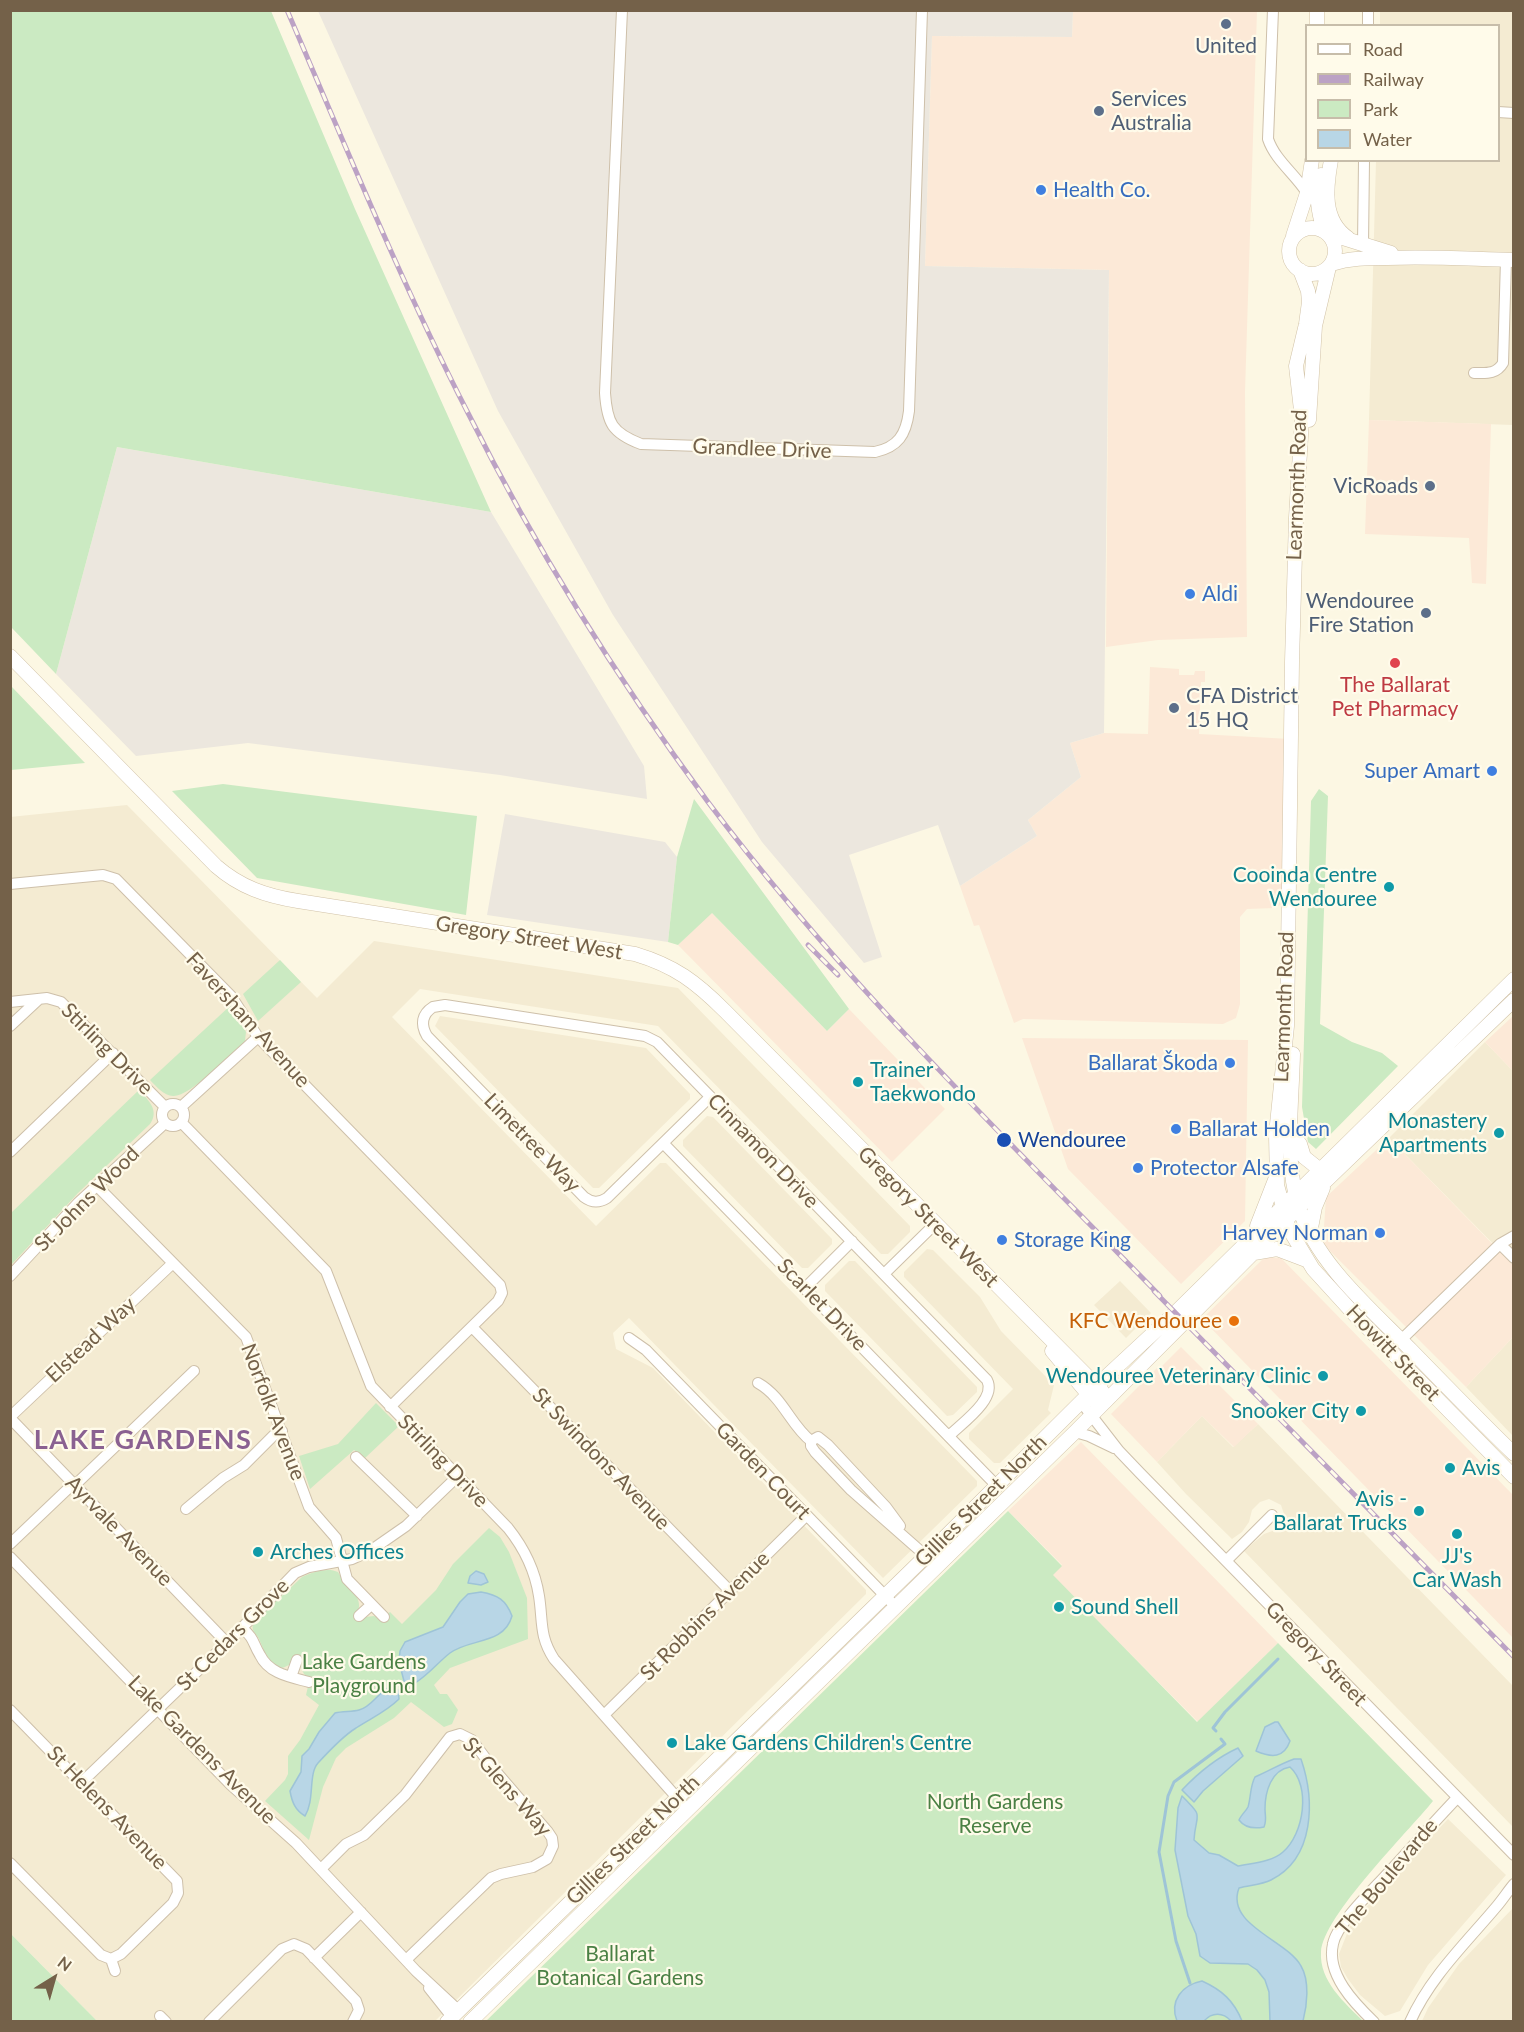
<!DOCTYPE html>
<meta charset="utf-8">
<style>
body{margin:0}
#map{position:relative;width:1524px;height:2032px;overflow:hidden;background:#fcf7e3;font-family:Lato,sans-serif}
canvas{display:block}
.frame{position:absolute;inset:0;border:12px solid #746149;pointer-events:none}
.legend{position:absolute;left:1305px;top:24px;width:195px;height:138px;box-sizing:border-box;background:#fffbea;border:2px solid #c7bdaa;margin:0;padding:8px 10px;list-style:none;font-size:18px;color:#746149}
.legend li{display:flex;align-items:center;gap:12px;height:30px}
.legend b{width:30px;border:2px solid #c7bdaa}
.north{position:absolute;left:24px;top:1948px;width:60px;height:60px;-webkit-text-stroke:4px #fffbea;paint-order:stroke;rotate:37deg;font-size:16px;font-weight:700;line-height:24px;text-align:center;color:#746149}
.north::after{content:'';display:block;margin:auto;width:21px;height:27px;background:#746149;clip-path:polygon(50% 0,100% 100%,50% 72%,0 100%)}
</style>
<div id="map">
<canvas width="1524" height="2032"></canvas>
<div class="frame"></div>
<ul class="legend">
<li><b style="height:8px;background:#fff"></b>Road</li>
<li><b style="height:8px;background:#bca2c5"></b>Railway</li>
<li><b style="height:16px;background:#cbeac2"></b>Park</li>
<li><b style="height:16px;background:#b8d6e6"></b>Water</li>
</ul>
<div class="north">N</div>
</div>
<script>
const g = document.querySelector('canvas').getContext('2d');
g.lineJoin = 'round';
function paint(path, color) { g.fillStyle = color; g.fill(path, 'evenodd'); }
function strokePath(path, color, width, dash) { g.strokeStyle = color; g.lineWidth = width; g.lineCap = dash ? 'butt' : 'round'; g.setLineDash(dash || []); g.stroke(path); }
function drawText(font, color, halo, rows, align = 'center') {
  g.font = font + ' Lato,sans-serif'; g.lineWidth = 4.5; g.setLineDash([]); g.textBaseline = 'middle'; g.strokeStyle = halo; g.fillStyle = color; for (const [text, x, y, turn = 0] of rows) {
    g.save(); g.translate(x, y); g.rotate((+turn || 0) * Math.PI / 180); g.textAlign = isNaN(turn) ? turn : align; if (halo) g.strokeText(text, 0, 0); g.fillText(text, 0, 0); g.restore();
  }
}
const residential = new Path2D(`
 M1380 11H1513V425L1369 420 1376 161 1498 160V26L1380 25Z
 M127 805 317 998 374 941 678 988 910 1226V1232L888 1254H881L658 1026 420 989 392 1017 596 1226 660 1163H666L977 1481V1486L883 1578 629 1318 613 1333 616 1349 653 1368 866 1590V1594L435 2021H97L11 1934 10 817Z
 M440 1016 646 1048 690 1094V1099L599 1188H593L435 1026Z
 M1485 1042 1513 1071V1264L1389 1138Z
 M707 1116 713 1117 832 1239V1244L808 1268H802L683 1146V1140Z
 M927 1249 933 1250 980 1297 1001 1331 1054 1385 1048 1410 1051 1413 1000 1463H994L969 1439V1433L1013 1389 904 1277V1272Z
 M849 1261H855L977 1387V1392L953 1415 947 1416 825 1291V1285Z
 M1120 1281 1151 1313 1126 1338 1094 1305Z
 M1513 1337V1436L1466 1387Z
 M1202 1416 1233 1447 1258 1424 1513 1686V1827L1244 1551 1264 1534 1278 1529 1284 1524V1514L1281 1505 1269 1499 1260 1502 1252 1510 1249 1522 1242 1532 1232 1539 1186 1494 1157 1462Z
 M1448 1819 1506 1875 1428 1965 1400 2011 1385 2016 1360 1995 1348 1979 1341 1967 1339 1954 1350 1926 1383 1888Z
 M1513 1908V2021H1422L1428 2008 1459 1964Z`);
const commercial = new Path2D(`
 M1073 11H1257L1245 392 1247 637 1158 640 1106 647 1109 270 925 266 932 36 1072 37Z
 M1369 420 1491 424 1486 584 1472 583 1469 538 1365 534Z
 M1150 667 1179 669V675H1194L1195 671H1205V682H1201L1199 734 1290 739 1287 901 1275 908 1247 909 1240 917V1004L1236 1018 1223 1024 1023 1019 1014 1023 979 925 974 926 960 886 1037 836 1028 820 1081 777 1070 743 1104 733 1148 734Z
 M711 912 827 1031 849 1009 945 1109 892 1162 678 945Z
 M1513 1016V1071L1485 1042Z
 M1022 1038 1248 1040 1245 1221 1181 1284 1068 1169Z
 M1389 1138 1513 1265V1337L1466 1387 1330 1251 1323 1242 1326 1197Z
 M1265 1257 1281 1258 1513 1495V1638L1202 1319Z
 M1181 1347 1258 1424 1234 1447 1202 1416 1157 1462 1111 1414 1158 1367 1160 1368Z
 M1081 1442 1278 1643 1198 1722 1052 1575 1062 1565 1008 1511Z`);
const industrial = new Path2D(`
 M318 11H1073L1072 37 932 36 925 266 1109 270 1104 733 1070 743 1081 777 1028 820 1037 836 960 886 938 825 849 855 882 957 864 963 762 842 613 615 498 411Z
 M117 447 491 512 644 766 647 799 500 775 248 743 136 756 56 674Z
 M505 814 665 842 677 857 668 942 487 915Z`);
const green = new Path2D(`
 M10 11H271L355 209 491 512 117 447 56 674 11 627Z
 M11 686 85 763 11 770Z
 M223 784 477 816 466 915 257 878 172 791Z
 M1319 789 1328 796 1320 1024 1352 1042 1382 1053 1398 1066 1316 1149 1308 1142 1302 1107 1311 801Z
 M694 799 849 1009 827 1031 712 913 678 945 668 942 677 857Z
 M280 960 301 982 258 1021 243 994Z
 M231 1005 246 1032 245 1041C231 1054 190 1097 173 1096 164 1096 156 1086 150 1080Z
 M139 1090C148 1100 160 1110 150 1124L78 1193 11 1265V1213Z
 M376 1403 399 1426 365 1458 354 1450 310 1489 299 1456 338 1444Z
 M1008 1511 1062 1566 1053 1575 1197 1722 1278 1643 1433 1801C1408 1832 1323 1916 1321 1952 1319 1981 1345 2003 1363 2021L485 2022Z
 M489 1528 500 1537 509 1552 527 1598 528 1639 450 1668 434 1685 440 1694H447L458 1710 452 1724 444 1727 411 1702 394 1718 346 1748 336 1758 323 1787 309 1840 265 1801 285 1780 288 1774V1756L300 1740 319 1705 306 1695 310 1678 304 1674 300 1666 291 1663C274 1679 264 1650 259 1639 255 1632 250 1630 254 1622L302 1577C312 1572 328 1567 338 1572 345 1585 364 1597 358 1611L365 1617 374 1616 381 1620 390 1612 402 1624 436 1590 453 1564Z
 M11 1934 97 2021H11Z`);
const water = new Path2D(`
 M476 1571 484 1574 488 1582 481 1585 468 1583 470 1576Z
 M481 1592C498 1595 506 1600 512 1616 504 1645 470 1638 450 1653 438 1662 424 1680 411 1685L404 1681 399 1662 400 1651 405 1642 443 1627 460 1602 468 1594Z
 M390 1687 398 1690 399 1699C386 1712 371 1718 356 1728 343 1736 329 1751 318 1763 308 1774 315 1800 305 1816 295 1810 292 1802 290 1791L301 1772 302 1756 309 1749 319 1732 335 1713C343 1711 352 1712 359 1710 372 1707 378 1692 390 1687Z
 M1275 1722H1278L1290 1741C1284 1758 1272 1758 1256 1751L1265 1727Z
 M1238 1748 1243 1756 1203 1791 1194 1802 1182 1790C1199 1772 1216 1758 1238 1748Z
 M1294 1759H1301C1315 1800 1315 1858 1271 1880 1261 1885 1249 1885 1239 1888 1225 1925 1287 1940 1301 1966 1310 1981 1307 2006 1303 2021H1270L1269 1992 1265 1980 1257 1970 1248 1964 1210 1963 1200 1956 1196 1934 1188 1916 1175 1850 1178 1808 1182 1796C1205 1819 1196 1811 1194 1840L1209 1853 1219 1855 1238 1866C1252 1863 1272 1862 1283 1852 1304 1834 1311 1786 1290 1767 1271 1770 1265 1792 1265 1809 1265 1816 1267 1820 1264 1827 1254 1829 1245 1828 1239 1820 1241 1815 1246 1811 1248 1807 1251 1797 1250 1786 1255 1777 1269 1771 1280 1764 1294 1759Z
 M1202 1981C1222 1990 1234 2001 1242 2021H1231C1223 2012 1212 2012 1204 2021H1177C1169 2001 1182 1985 1202 1981Z`);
const stream = new Path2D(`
 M1216 1731 1213 1728 1225 1712 1278 1659
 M1190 1983 1176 1941 1159 1852 1168 1796 1174 1782 1225 1744 1221 1739`);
const street = new Path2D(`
 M622 10 605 393C607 423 612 433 641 444L875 452C898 447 906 435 909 411L922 10
 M1273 10 1268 139C1275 160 1295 174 1307 193
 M1368 26V10
 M1498 112 1514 113
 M1363 245 1364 160
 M1474 373C1485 373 1496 375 1503 363L1506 260
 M10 884 103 875 116 879 231 996 258 1037 500 1285 502 1293 498 1301 390 1407
 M10 1002 47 998 61 1002 165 1107
 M10 1026 39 999
 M710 1097 607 1198C599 1203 592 1203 584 1197L427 1036C420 1024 422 1014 433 1007L445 1005 645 1036 657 1042 987 1380C997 1399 962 1423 949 1436
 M162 1115a11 11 0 1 1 22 0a11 11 0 1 1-22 0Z
 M181 1107 258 1037
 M181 1122 326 1271 371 1386 508 1528C524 1548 535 1570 539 1596 543 1621 539 1636 554 1659L687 1809
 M663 1143 997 1486
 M10 1152 113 1053
 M97 1186 246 1337 309 1507 336 1538 347 1579 384 1617
 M1500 1244 1514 1258
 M884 1274 935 1224
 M10 1276 78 1203 165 1123
 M805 1288 852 1241
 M472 1327 730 1591
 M629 1338 646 1350 895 1606
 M1401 1340 1500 1244 1514 1236
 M758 1383C783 1397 791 1426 811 1441V1446L815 1452 851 1490 926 1556
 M1081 1402 1119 1451 1140 1473 1514 1855
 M10 1417 173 1263
 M10 1418 227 1643
 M1075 1432 1089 1436 1114 1448
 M811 1441 818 1437 828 1445 886 1507 900 1526
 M356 1457 417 1516
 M75 1485 194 1371
 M186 1509 223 1478 244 1465 274 1435 282 1431
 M10 1544 73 1484
 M10 1557 231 1785 296 1843 416 1971 458 2010
 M1226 1561 1272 1515
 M359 1616 371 1605
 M242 1628C255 1639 252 1642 260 1655 269 1674 291 1677 309 1682
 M291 1677 297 1660
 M10 1710 177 1881 178 1893 173 1903 121 1954 111 1959
 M604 1715 806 1516
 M82 1782 235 1635 295 1573 309 1567 352 1559 370 1551 406 1526 458 1476
 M10 1863 101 1955 111 1959
 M321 1869 346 1844 364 1835 405 1795 450 1737 460 1734 472 1740 492 1767 548 1832 552 1838 553 1846 547 1859 533 1867 501 1874 491 1878 406 1960
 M314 1958 361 1912
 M111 1959 115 1971
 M429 1988 452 2017
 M160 2016 166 2022
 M209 2022 282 1949 294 1944 306 1949 356 2001 359 2010 353 2022
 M1374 2022C1354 2003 1326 1974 1333 1944 1337 1923 1374 1889 1389 1872 1412 1847 1434 1822 1457 1798
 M1410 2022C1430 1977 1466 1943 1497 1906 1503 1899 1508 1891 1514 1884`);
const secondary = new Path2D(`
 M1317 10V26
 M1331 160C1326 188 1322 220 1348 238
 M1321 175C1315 195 1318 211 1324 231
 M1289 251a23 23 0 1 1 46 0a23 23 0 1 1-46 0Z
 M1327 233 1391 253
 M1293 236 1307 193 1312 160
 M1331 264C1350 258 1367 258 1387 258 1429 256 1471 259 1514 260
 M1300 270 1308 291 1309 302 1306 324 1296 366 1302 419 1296 518 1292 662 1287 1026 1276 1134 1277 1185 1289 1229 1313 1269 1354 1314 1514 1477
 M1309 420 1315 326 1329 267
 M10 656 216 866C240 887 266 896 298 901L635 954C675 966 696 982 725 1011L1102 1391
 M1293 1054C1292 1103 1284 1160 1299 1208 1317 1264 1371 1309 1411 1350 1445 1385 1479 1420 1514 1454
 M1293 1135 1300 1144 1304 1157 1319 1169
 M1257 1226 1275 1180
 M1310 1233 1315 1207 1323 1188
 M1254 1253 1277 1249 1306 1260
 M1052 1351 1093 1400
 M447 2022 926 1556 1107 1376 1176 1312 1514 979
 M470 2022 1075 1432 1306 1200 1514 1000`);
const rail = new Path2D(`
 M287 10C345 145 401 282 468 413 536 549 618 680 708 802 843 982 1004 1136 1160 1296
 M808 945 838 975
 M1154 1291 1514 1657`);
const markers = [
 [1226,24,6,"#5c6f8a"],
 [1099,111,6,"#5c6f8a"],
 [1041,190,6,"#3f7fe0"],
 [1430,486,6,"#5c6f8a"],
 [1190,594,6,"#3f7fe0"],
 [1426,613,6,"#5c6f8a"],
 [1395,663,6,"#e0444e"],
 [1174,708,6,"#5c6f8a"],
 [1492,771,6,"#3f7fe0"],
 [1389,887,6,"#0f9aa8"],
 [1230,1063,6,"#3f7fe0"],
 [858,1082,6,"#0f9aa8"],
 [1176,1129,6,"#3f7fe0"],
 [1499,1133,6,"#0f9aa8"],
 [1004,1140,8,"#1a4fb4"],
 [1138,1168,6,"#3f7fe0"],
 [1380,1233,6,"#3f7fe0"],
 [1002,1240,6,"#3f7fe0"],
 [1234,1321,6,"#e8710a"],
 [1323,1376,6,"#0f9aa8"],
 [1361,1411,6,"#0f9aa8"],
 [1450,1468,6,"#0f9aa8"],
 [1419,1511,6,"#0f9aa8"],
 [1457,1534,6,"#0f9aa8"],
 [258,1552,6,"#0f9aa8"],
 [1059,1607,6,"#0f9aa8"],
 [672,1743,6,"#0f9aa8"]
];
const serviceNames = [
 ["United",1226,46,"center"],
 ["Services",1111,99],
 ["Australia",1111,123],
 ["VicRoads",1418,486,"right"],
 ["Wendouree",1414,601,"right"],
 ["Fire Station",1414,625,"right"],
 ["CFA District",1186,696],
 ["15 HQ",1186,720]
];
const shopNames = [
 ["Health Co.",1053,190],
 ["Aldi",1202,594],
 ["Super Amart",1480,771,"right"],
 ["Ballarat Škoda",1218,1063,"right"],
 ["Ballarat Holden",1188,1129],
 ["Protector Alsafe",1150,1168],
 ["Harvey Norman",1368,1233,"right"],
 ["Storage King",1014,1240]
];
const streetNames = [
 ["Grandlee Drive",762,449,2],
 ["Learmonth Road",1297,485,-88],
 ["Gregory Street West",529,938,9],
 ["Learmonth Road",1284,1007,-88],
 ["Faversham Avenue",248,1020,48],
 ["Stirling Drive",107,1049,45],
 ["Limetree Way",532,1143,46],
 ["Cinnamon Drive",763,1151,46],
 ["St Johns Wood",87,1199,-45],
 ["Gregory Street West",928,1217,45],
 ["Scarlet Drive",822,1305,46],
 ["Elstead Way",91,1340,-43],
 ["Howitt Street",1393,1353,46],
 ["Norfolk Avenue",273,1412,69],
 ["St Swindons Avenue",601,1459,46],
 ["Stirling Drive",443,1461,46],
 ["Garden Court",763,1471,46],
 ["Gillies Street North",981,1501,-45],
 ["Ayrvale Avenue",119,1531,46],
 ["St Robbins Avenue",705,1616,-45],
 ["St Cedars Grove",233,1635,-45],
 ["Gregory Street",1316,1654,46],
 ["Lake Gardens Avenue",202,1750,45],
 ["St Glens Way",507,1787,49],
 ["St Helens Avenue",107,1808,46],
 ["Gillies Street North",633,1840,-44],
 ["The Boulevarde",1387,1877,-50]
];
const healthNames = [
 ["The Ballarat",1395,685],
 ["Pet Pharmacy",1395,709]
];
const cultureNames = [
 ["Cooinda Centre",1377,875],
 ["Wendouree",1377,899],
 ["Trainer",870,1070,"left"],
 ["Taekwondo",870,1094,"left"],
 ["Monastery",1487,1121],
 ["Apartments",1487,1145],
 ["Wendouree Veterinary Clinic",1311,1376],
 ["Snooker City",1349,1411],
 ["Avis",1462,1468,"left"],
 ["Avis -",1407,1499],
 ["Ballarat Trucks",1407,1523],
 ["Arches Offices",270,1552,"left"],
 ["JJ's",1457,1556,"center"],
 ["Car Wash",1457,1580,"center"],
 ["Sound Shell",1071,1607,"left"],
 ["Lake Gardens Children's Centre",684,1743,"left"]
];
const transitNames = [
 ["Wendouree",1018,1140]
];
const foodNames = [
 ["KFC Wendouree",1222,1321]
];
const parkNames = [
 ["Lake Gardens",364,1662],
 ["Playground",364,1686],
 ["North Gardens",995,1802],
 ["Reserve",995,1826],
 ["Ballarat",620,1954],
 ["Botanical Gardens",620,1978]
];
const districtNames = [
 ["LAKE GARDENS",143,1440]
];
paint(residential, '#f4ebd2');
paint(commercial, '#fce9d7');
paint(industrial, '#ece7de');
paint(green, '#cbeac2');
paint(water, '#b8d6e6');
strokePath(water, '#9ec4d7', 1.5);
strokePath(stream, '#9ec4d7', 3);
strokePath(street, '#cec0aa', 12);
strokePath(secondary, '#d1c2a7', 15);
strokePath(street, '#fff', 10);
strokePath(secondary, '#fff', 14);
strokePath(rail, '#bca2c5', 5);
strokePath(rail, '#fffbea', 3, [9]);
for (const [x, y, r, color] of markers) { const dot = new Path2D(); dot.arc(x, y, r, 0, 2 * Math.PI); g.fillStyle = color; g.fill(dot); strokePath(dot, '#fffbea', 2); }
drawText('21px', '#4e5e75', '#fffbea', serviceNames, 'left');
drawText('21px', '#366cbe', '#fffbea', shopNames, 'left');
drawText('21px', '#746149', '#fffbea', streetNames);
drawText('21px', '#be3a42', '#fffbea', healthNames);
drawText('21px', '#0d838f', '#fffbea', cultureNames, 'right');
drawText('21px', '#164399', '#fffbea', transitNames, 'left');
drawText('21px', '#c56008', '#fffbea', foodNames, 'right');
drawText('21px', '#4a8044', '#fffbea', parkNames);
g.letterSpacing = '1.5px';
drawText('bold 27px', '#8a6191', '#fffbea', districtNames);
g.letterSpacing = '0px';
</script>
